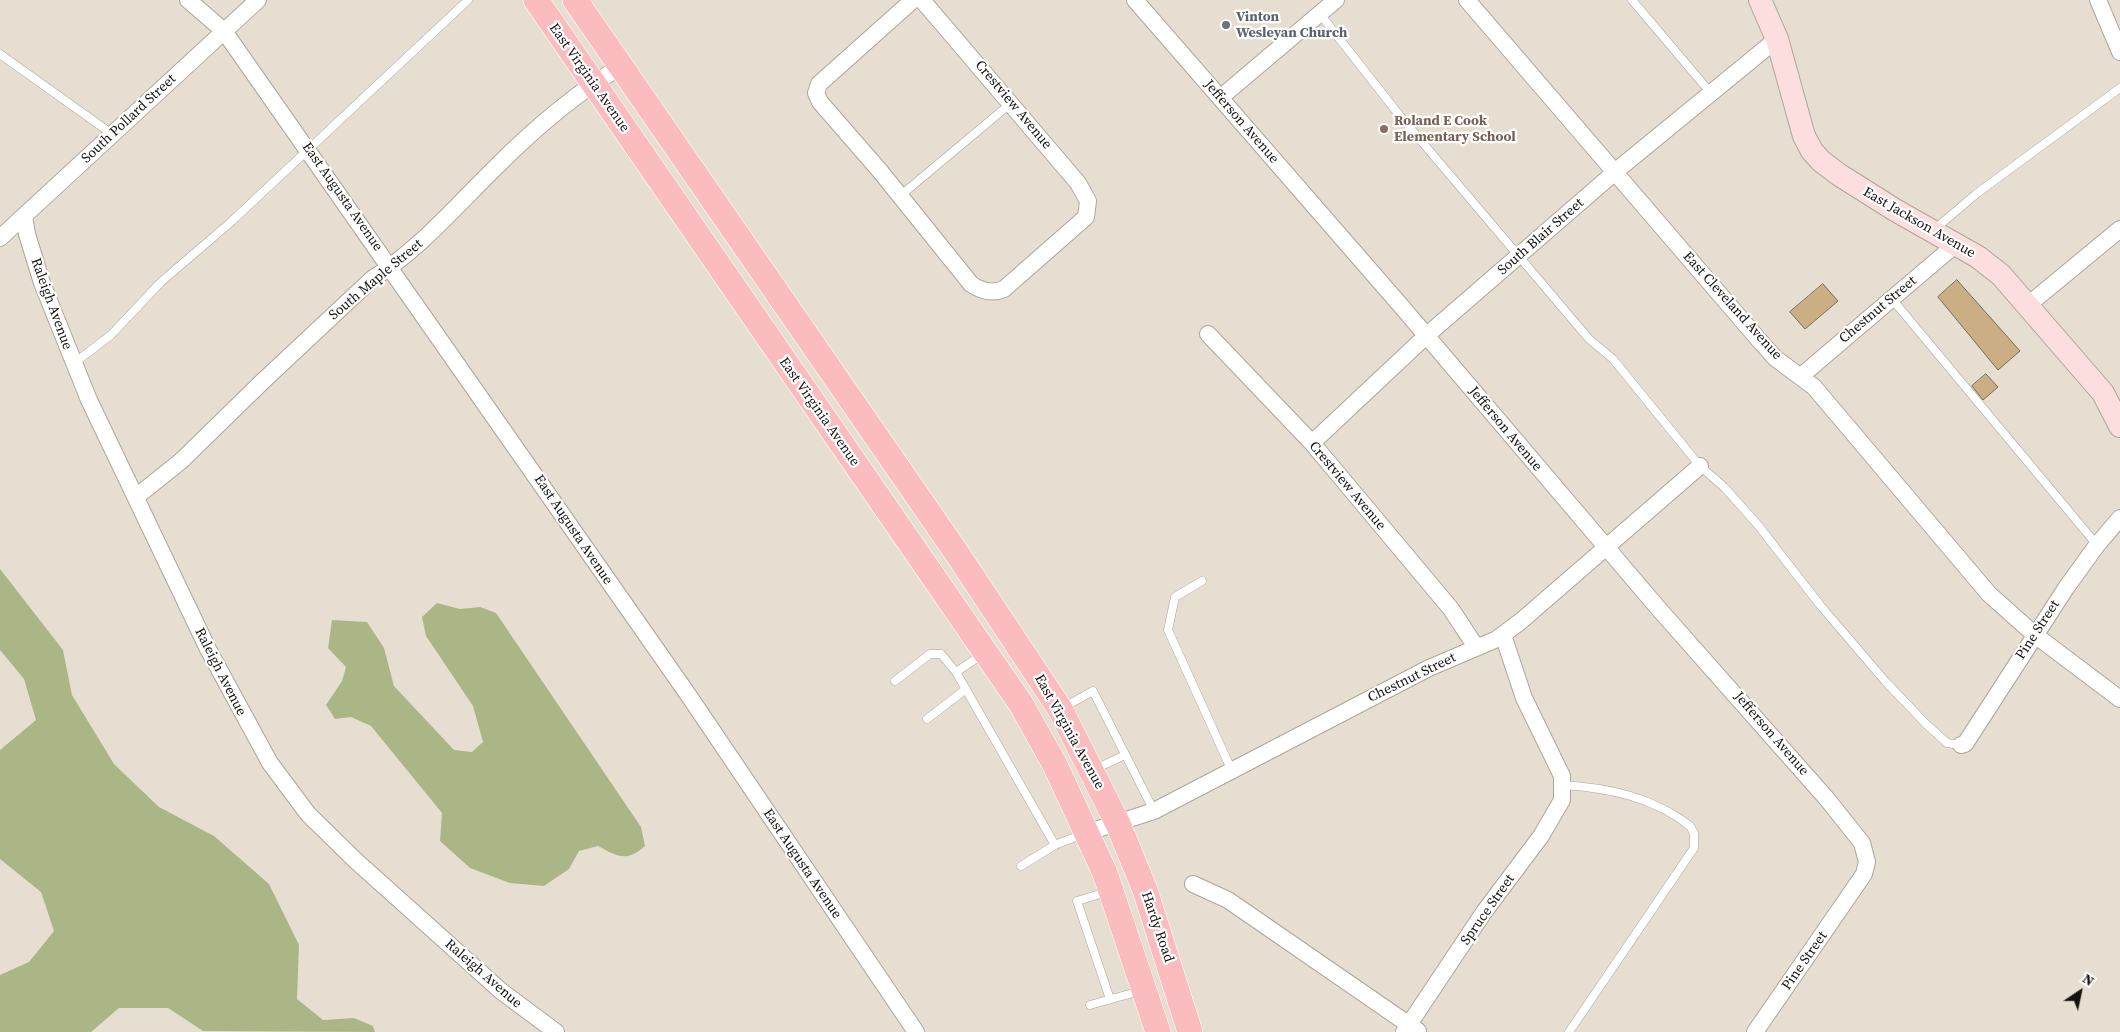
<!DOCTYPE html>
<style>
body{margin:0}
#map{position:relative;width:2120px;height:1032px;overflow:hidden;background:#e6dfd1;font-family:"Source Serif 4",serif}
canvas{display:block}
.north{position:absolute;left:2055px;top:967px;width:50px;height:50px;-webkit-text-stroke:4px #fff;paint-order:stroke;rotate:34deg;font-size:14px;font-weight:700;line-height:20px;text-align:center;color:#15130e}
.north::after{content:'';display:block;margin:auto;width:18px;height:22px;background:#15130e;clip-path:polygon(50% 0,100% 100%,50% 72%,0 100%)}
</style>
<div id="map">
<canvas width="2120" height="1032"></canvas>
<div class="north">N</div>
</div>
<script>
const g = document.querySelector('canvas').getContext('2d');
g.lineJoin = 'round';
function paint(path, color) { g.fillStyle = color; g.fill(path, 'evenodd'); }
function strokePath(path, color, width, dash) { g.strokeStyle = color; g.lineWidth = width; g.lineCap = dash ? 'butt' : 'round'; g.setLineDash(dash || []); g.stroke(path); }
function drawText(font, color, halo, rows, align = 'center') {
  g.font = font + ' "Source Serif 4",serif'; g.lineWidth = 4.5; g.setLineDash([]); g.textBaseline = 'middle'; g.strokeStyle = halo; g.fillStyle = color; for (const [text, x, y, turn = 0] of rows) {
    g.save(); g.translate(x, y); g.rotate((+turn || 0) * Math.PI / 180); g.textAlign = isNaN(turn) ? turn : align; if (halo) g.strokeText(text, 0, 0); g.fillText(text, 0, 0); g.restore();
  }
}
const forest = new Path2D(`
 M0 569 63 650 72 695 114 764 159 807 214 836 269 884 299 945 297 999 323 1020 354 1018 373 1026 375 1032 203 1031 168 1008H119L91 1032H0V975L29 962 54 931 41 892 0 859V750L36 720 24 679 0 650Z
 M437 603 460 609 480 607 496 613 641 827 645 846C626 863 617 856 598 846L579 851 569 869 544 886 510 883 470 868 440 841 442 813 371 726 351 717 335 719 326 705 342 681 346 667 328 648 332 620 367 622 384 648 394 686 454 750 472 752 483 742 473 706 426 636 422 617Z`);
const building = new Path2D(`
 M1957 280 2020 351 1998 370 1938 297Z
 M1823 284 1838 301 1805 329 1790 312Z
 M1986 374 1998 387 1983 400 1972 386Z`);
const lane = new Path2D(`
 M1632 0 1710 92
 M1320 14 1400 116 1589 339 1613 359 1700 466 1724 487 1758 525 1820 605 1885 681 1926 724 1947 743 1961 745
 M0 54 112 134
 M900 196 1010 104
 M1935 229 1976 194 2120 88
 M1892 299 2097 545
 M73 364 111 335 161 282 232 221 468 0
 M1202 581 1175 597 1168 630 1232 771
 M983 654 956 672 1055 845 1083 834
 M895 681 930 654H941L956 672
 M1064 707 1093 691 1154 811
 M927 719 966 689
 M1093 770 1125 755
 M1563 785C1609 788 1653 797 1690 826L1694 833V848L1569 1032
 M1021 866 1055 845
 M1107 892 1077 901 1110 999
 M1090 1005 1140 991`);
const street = new Path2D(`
 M188 0 224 31 689 696 916 1032
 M913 0 819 84 816 93 820 102 880 171 971 284C981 291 992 294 1004 289L1086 217 1088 201 1078 183 922 0
 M1135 0 1402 307 1658 608 1827 799 1862 843 1867 862 1864 874 1755 1032
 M1467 0 1759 340 1775 358 1814 387 1989 594 2035 635 2120 699
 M2098 0 2120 52
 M1220 98 1336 0
 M24 216 27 234 42 283 89 400 208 649 270 763 308 814 355 860 501 991 556 1032
 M0 238 258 0
 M2028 305 2120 229
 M1208 334 1312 443 1451 609 1476 647
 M1801 376 1955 245
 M1312 443 1426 336 1622 166 1777 39
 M136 497 181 461 262 382 372 279C420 249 456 206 496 167 534 129 574 94 620 67
 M1961 745 1965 744 2066 588 2097 545 2120 518
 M1086 833 1154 811 1429 668 1497 639 1521 621 1700 466
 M1193 884 1228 900 1418 1031
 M1404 1032 1484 912 1541 836 1562 800V776L1524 698 1503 635`);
const secondary = new Path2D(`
 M1760 0 1777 39 1804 136 1812 151 1821 161 1838 174 1895 210 1978 257 2001 275 2103 393 2120 426`);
const primary = new Path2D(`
 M536 0 1021 704 1055 765 1105 873 1158 1032
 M575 0 956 552 1060 709 1118 824 1145 890 1190 1032`);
const markers = [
 [1226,25,5,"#6b7280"],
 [1384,129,5,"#8d6e63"]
];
const worshipNames = [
 ["Vinton",1236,17],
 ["Wesleyan Church",1236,33]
];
const streetNames = [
 ["East Virginia Avenue",589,78,55],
 ["Crestview Avenue",1013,105,50],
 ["South Pollard Street",129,119,-43],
 ["Jefferson Avenue",1241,122,49],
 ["East Augusta Avenue",342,197,55],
 ["East Jackson Avenue",1919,223,30],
 ["South Blair Street",1541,237,-41],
 ["South Maple Street",376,280,-40],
 ["Raleigh Avenue",51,304,70],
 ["East Cleveland Avenue",1732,306,48],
 ["Chestnut Street",1878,310,-40],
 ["East Virginia Avenue",819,412,55],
 ["Jefferson Avenue",1505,429,50],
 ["Crestview Avenue",1347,486,50],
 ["East Augusta Avenue",573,530,56],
 ["Pine Street",2038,630,-57],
 ["Raleigh Avenue",220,672,63],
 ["Chestnut Street",1412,678,-26],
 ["East Virginia Avenue",1069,732,61],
 ["Jefferson Avenue",1771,734,49],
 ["East Augusta Avenue",802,864,56],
 ["Spruce Street",1488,910,-55],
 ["Hardy Road",1157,927,71],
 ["Pine Street",1805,961,-55],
 ["Raleigh Avenue",483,974,41]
];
const educationNames = [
 ["Roland E Cook",1394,121],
 ["Elementary School",1394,137]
];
paint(forest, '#abb687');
paint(building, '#cbae84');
strokePath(building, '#746c61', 1);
strokePath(lane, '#aca699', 9);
strokePath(street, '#aca699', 18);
strokePath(secondary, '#aca699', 24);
strokePath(primary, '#fff', 26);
strokePath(lane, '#fff', 8);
strokePath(street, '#fff', 16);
strokePath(secondary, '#fcdede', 22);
strokePath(primary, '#fabcbe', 25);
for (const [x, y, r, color] of markers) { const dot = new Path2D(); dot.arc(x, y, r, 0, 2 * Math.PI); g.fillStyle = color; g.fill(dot); strokePath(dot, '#fff', 2); }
drawText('bold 14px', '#5b616d', '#fff', worshipNames, 'left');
drawText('14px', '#15130e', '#fff', streetNames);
drawText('bold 14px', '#785e54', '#fff', educationNames, 'left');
</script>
